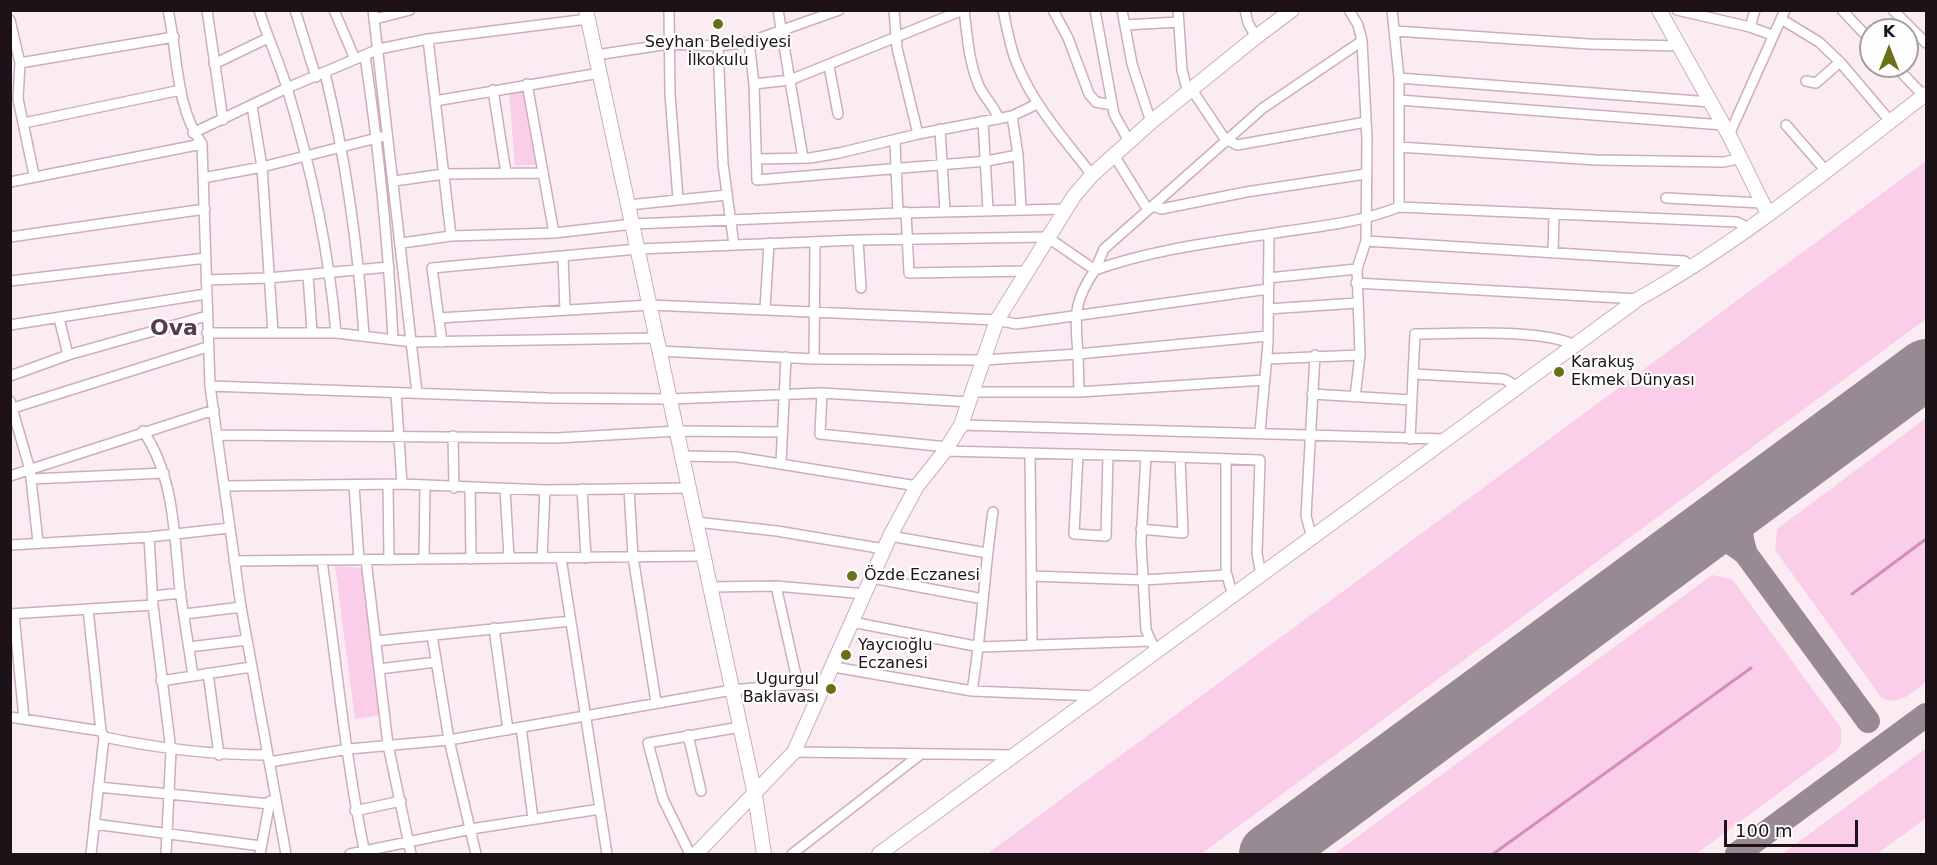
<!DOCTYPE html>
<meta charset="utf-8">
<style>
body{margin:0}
#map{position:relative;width:1937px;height:865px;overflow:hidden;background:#fbecf4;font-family:"DejaVu Sans",sans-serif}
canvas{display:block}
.frame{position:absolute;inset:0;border:12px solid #1e1219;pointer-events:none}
.north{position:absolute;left:1859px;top:18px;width:60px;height:60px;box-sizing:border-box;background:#fefefe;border:2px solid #a4a0a2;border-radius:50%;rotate:0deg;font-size:16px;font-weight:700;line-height:24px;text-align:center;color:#1e1219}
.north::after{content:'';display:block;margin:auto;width:21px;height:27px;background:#697017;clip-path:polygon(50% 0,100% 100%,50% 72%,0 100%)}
.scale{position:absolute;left:1724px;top:820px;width:134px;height:27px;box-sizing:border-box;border:3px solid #1e1219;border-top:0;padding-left:8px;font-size:18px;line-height:21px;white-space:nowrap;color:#1e1219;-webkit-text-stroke:4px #fefefe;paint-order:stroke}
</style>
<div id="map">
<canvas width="1937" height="865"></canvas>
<div class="frame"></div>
<div class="north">K</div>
<div class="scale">100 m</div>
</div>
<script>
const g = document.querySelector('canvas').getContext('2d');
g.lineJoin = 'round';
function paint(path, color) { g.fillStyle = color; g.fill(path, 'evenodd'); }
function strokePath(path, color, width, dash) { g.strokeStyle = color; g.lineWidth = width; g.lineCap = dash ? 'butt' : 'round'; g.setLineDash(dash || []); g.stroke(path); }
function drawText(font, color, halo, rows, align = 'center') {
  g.font = font + ' "DejaVu Sans",sans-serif'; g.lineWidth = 4.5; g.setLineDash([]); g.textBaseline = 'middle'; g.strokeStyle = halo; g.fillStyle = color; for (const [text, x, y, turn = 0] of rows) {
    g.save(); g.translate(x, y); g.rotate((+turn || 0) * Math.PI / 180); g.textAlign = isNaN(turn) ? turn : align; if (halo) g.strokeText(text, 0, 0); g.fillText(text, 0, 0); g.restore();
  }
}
const green = new Path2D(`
 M523 92 541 164 515 166 509 93Z
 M1926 161V319L1201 854H987Z
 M1926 418V682C1912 692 1898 708 1881 697L1775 550 1777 529Z
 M335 566 364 568 387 714 355 719Z
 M1712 575 1732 579 1841 728V743L1836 751 1696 854H1334Z
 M1926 748V818L1877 854H1782Z`);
const stream = new Path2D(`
 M1852 594 1926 539
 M1493 854 1751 668`);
const taxiway = new Path2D(`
 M1694 541C1715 533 1730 540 1746 554 1737 527 1739 513 1760 492
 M1746 554 1868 721
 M1737 854 1926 715`);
const runway = new Path2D(`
 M1269 854 1926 369`);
const street = new Path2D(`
 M168 10C178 54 175 107 202 144L210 386 241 607 286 854
 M207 10 223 120
 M259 10C267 37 279 61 287 88 311 167 329 251 336 333
 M295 10 316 77
 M334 10 355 59
 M373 10 417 393
 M669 10 670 94 678 199
 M778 10 803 158
 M894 10 897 48 918 134
 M964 10C967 35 969 63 979 86 984 97 994 106 999 119
 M1003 10C1007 28 1010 48 1017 64 1034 106 1065 140 1092 175
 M1053 10 1068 38 1089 94 1096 102 1112 105
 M1095 10 1114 114 1130 143
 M1122 10 1132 64 1151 122
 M1178 10 1182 70 1188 93
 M1245 10 1248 23 1256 37
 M1349 10 1358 25 1362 41 1367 139 1366 241 1357 269 1360 355 1355 397
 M1677 10 1750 27 1772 35
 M1842 10 1871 41
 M1893 10 1926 43
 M375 19 410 10
 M1781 19 1819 42 1840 62 1890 121
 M10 20 20 63 18 99 34 175
 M1125 25 1179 22
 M1750 27 1755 10
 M1395 31 1589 44 1680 46
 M428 39 451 236
 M1362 41 1263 108 1104 249 1095 270C1156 248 1224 241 1288 231 1329 225 1360 222 1399 207V78L1392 10
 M749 42 754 84 757 180 987 161 1018 155
 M718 46 723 164 734 245
 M596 55 669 44 718 46 749 42 839 10
 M365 56C379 150 388 243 393 338
 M20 63 174 37
 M214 64 268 38
 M829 66 838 114
 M1895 66 1924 96
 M325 73C346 160 358 246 364 335
 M1399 78 1710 102
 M1806 81 1816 83 1840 62
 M527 84 554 233
 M754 84 790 80 963 10
 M493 90 506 173
 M1192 90 1225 139 1237 145 1366 122
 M1399 100 1723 125
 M435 101 600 73
 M252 106 262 167 273 333
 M1012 116 1018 155 1021 209
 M983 121 988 210
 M24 123 181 90
 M1786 125 1826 171
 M940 129 945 211
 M193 133 287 88 379 49 428 39 588 19
 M1729 135 1785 10
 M1399 147 1596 160 1724 162 1741 158
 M1115 157 1148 210
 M756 159 810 158 839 153 918 134 1012 116 1037 104
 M203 178 262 167 381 137
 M394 181 444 174 543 173
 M10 182 202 144
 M1666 198 1761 203
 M628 205 727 195
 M1153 206 1161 209 1246 192 1366 174
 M1399 207 1737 222 1750 229
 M906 212 909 273 1028 271
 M900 213 1065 209
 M10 237 205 209
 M858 240 861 288
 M1366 241 1684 261 1694 268
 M402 243 451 236 554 233 633 224 898 213 895 142
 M1553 253 1554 214
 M563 256 565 310
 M308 275 312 332
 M1268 278 1357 269
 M206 280 268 278 389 267
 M10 281 206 258
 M1356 283 1638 299
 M765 309 769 243
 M1268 309 1357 303
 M59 318 68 355
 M439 318 650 305 997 320 1016 324 1268 289
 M10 325 206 294
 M207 333H336L413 342 657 338
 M442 342 432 268 638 249 858 240 1047 237 1095 270C1073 302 1075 316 1078 354L1268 336
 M660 351 814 359 983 360 1078 354 1079 392 1265 380
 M814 359 815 242
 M1267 359 1360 355
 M1414 374 1504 379 1518 387
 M10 376 68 355 207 316
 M210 386 549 398 670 399 822 393 969 402
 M973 392H1079
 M396 393 402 484
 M822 393 820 434 947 447
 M1312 394 1412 400
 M10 401 30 470 38 542
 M10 409 207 347
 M961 425 1446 439
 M143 431C175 477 174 537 180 590 184 619 189 648 193 676
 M1260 432 1268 343 1269 235
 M217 435 557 438 677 431 782 432
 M453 436 454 488
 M1410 439 1415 334C1460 334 1535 328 1576 345
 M945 451 1146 456
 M1030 454 1032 646
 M1078 454 1074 534 1106 536 1108 456
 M682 456 737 457 917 486
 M1226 459V572L1233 596
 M781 463 786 357
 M10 476 214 410
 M31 479 164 473
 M388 484 389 560
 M354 485 359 560
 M224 486 402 484 545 490 689 488
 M470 488 471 559
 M505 489 509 558
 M582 489 586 558
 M629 489 633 557 656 702
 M696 522 777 531 884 549
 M1141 529 1183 533 1180 458
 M890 536 987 553
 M149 537 153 605 171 751 166 854
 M1312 538 1306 516 1315 355
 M10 545 149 537 229 528
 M542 558 545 490
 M561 558 607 854
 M424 559 425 486
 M366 560 388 745 411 854
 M234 561 703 556
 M322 561C336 658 345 758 365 854
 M1032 576 1143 580 1227 575
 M872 578 983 599
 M776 586 798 684
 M709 587 776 586 865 594
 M152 596 181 593
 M88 609 101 731 104 737 91 854
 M10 614 153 605
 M14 614 24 719
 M185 614 241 607
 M852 622 980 647 1151 641
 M494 628 508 730
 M432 635 449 740 476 854
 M376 641 571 621
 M189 647 247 640
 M1156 652 1146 630 1141 542 1146 456 1260 460 1257 553 1261 575
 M834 667 972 691 1095 696
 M379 669 436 662
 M208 673 219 755
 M161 681 251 667
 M972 691C982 632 984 572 993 512
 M10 717 101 731
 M521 727 533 819
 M688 735 701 791
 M104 737C161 749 210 755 268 755
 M794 752 1014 755
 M269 762 349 749 449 740 732 690 798 684 825 686
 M98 787 270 804
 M355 811 401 801
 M94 824 261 846
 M260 854 270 801
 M350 854 471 829 600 809
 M690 854 663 799 648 743 740 727
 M792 854 921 754`);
const secondary = new Path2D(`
 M586 10 755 795 764 854
 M1659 10 1729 135 1768 214
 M696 854 794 752 890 536 917 486 945 451 961 425 997 320 1074 196 1092 175 1151 122 1256 37 1292 10
 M879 854 1638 299C1742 241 1832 166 1926 94`);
const markers = [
 [718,24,6,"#697017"],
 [1559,372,6,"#697017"],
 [852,576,6,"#697017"],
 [846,655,6,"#697017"],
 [831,689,6,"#697017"]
];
const poiNames = [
 ["Seyhan Belediyesi",718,43,"center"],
 ["İlkokulu",718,61,"center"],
 ["Karakuş",1571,363],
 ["Ekmek Dünyası",1571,381],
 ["Özde Eczanesi",864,576],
 ["Yaycıoğlu",858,646],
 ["Eczanesi",858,664],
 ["Ugurgul",819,680,"right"],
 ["Baklavası",819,698,"right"]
];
const districtNames = [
 ["Ova",174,329]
];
paint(green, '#facee8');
strokePath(stream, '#d48eb8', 3);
strokePath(taxiway, '#988a92', 24);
strokePath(runway, '#988a92', 60);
strokePath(street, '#ceacc0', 12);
strokePath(secondary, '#ceacc0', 16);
strokePath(street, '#fff', 9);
strokePath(secondary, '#fff', 14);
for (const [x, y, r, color] of markers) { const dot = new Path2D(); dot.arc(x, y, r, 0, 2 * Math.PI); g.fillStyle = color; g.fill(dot); strokePath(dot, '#fefefe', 2); }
drawText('16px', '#1e1219', '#fefefe', poiNames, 'left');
drawText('bold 22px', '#573b4c', '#fefefe', districtNames);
</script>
